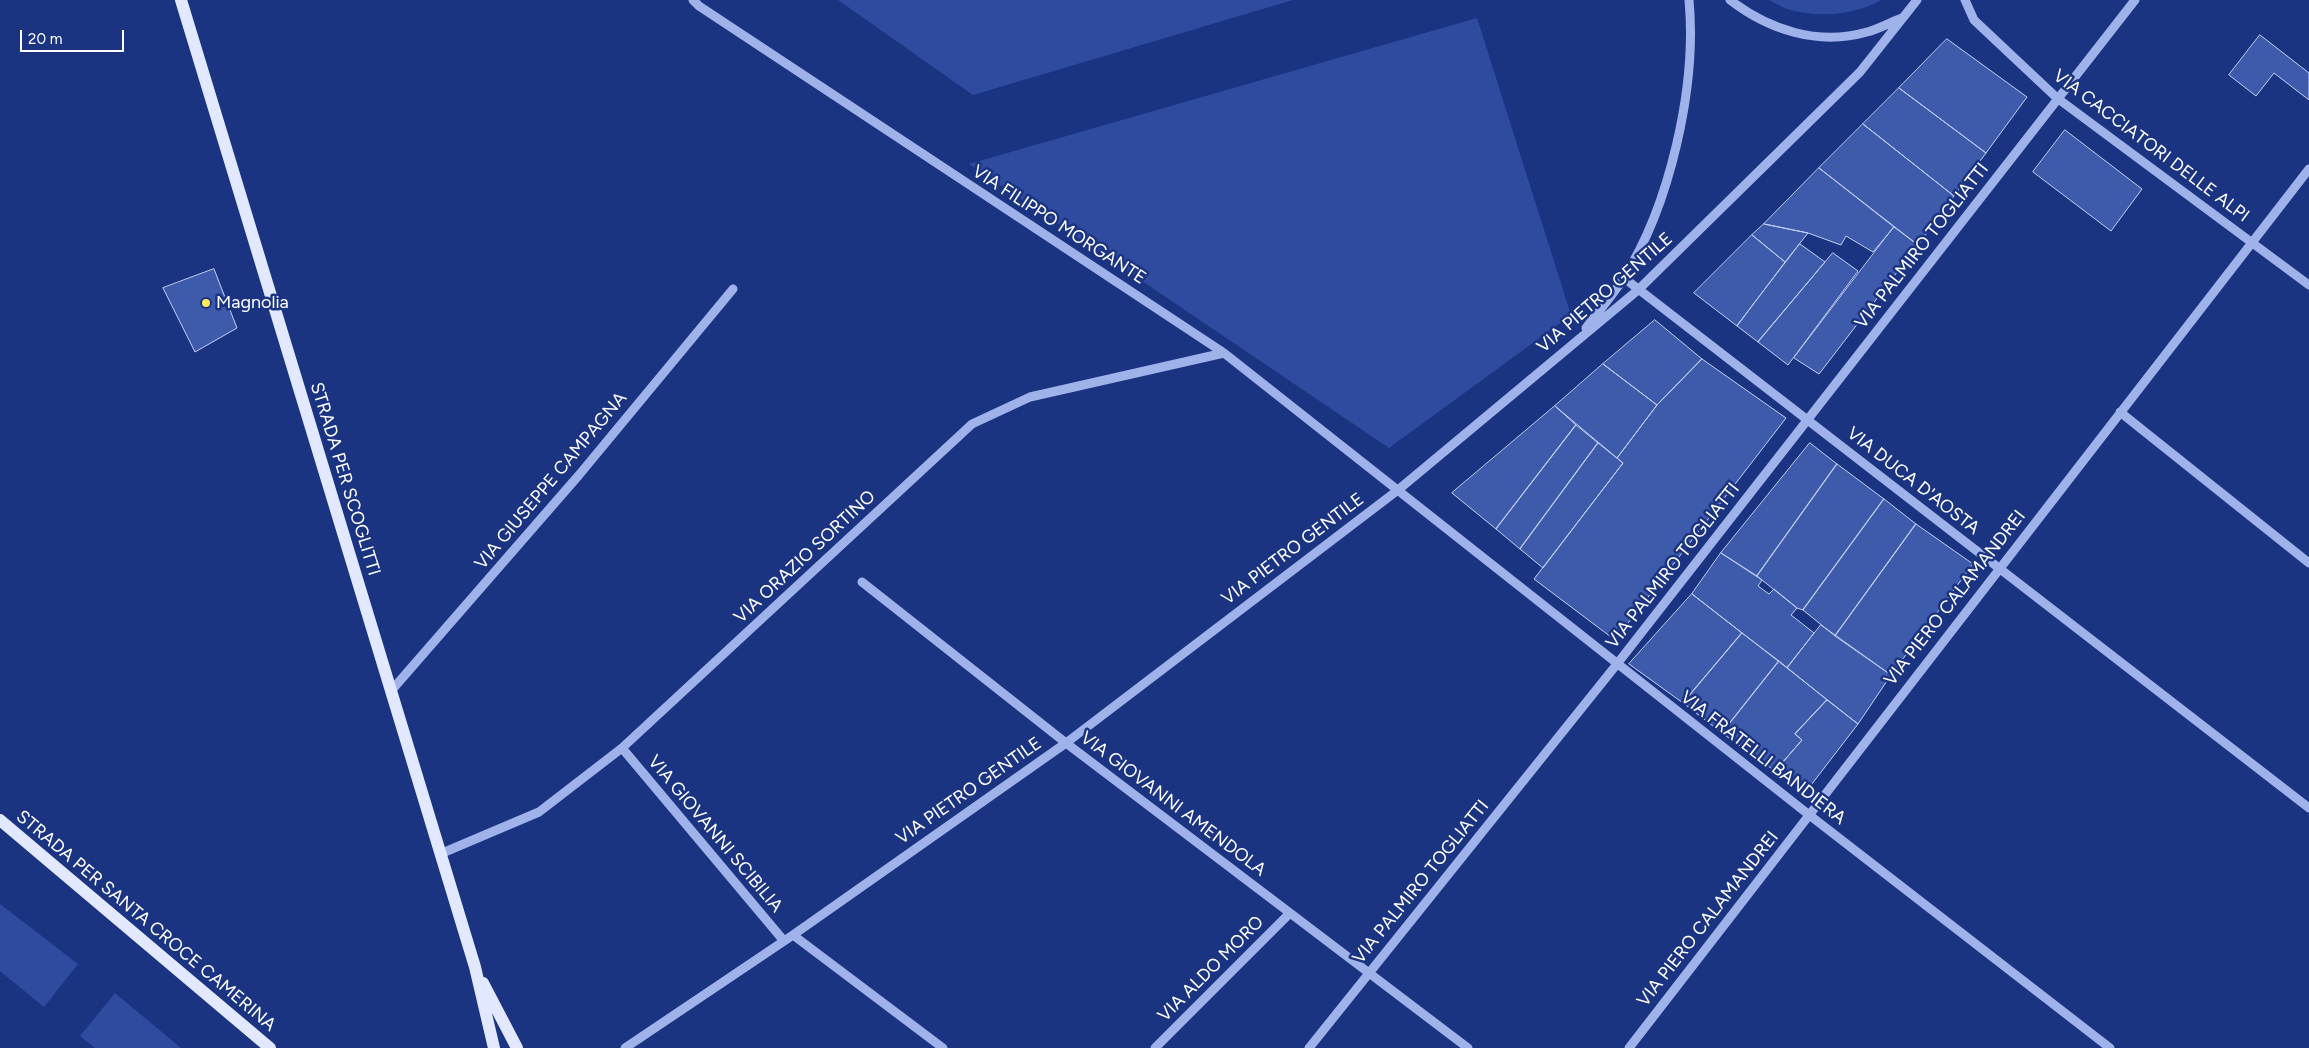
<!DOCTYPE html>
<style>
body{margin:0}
#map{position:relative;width:2309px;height:1048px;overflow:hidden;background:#1b3482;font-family:Figtree,sans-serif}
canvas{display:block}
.scale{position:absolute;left:20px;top:30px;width:104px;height:22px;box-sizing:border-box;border:2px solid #fff;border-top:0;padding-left:6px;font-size:15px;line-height:18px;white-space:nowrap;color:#fff;-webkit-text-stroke:4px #1b3482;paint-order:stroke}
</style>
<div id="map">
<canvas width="2309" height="1048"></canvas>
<div class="scale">20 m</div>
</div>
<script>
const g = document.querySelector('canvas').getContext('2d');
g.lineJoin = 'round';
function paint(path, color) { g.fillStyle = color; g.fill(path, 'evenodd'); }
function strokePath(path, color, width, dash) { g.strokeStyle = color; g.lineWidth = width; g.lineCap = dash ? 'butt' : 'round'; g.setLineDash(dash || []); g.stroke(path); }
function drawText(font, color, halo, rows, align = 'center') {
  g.font = font + ' Figtree,sans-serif'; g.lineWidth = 5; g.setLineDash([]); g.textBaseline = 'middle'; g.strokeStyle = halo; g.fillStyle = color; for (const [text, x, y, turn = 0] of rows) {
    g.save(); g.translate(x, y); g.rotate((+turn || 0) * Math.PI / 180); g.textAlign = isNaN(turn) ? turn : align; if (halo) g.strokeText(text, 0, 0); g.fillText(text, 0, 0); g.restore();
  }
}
const green = new Path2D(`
 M838 0H1293L973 95Z
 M1769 0H1881C1855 15 1823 17 1794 11 1785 9 1777 4 1769 0Z
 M1477 18 1571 315 1389 448 969 164Z
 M0 904 78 964 44 1007 0 971Z
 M115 993 181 1048H95L80 1036Z`);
const building = new Path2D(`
 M2260 35 2309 73V100L2274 73 2256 96 2229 75Z
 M1947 39 2027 97 1986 153 1899 88Z
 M1899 88 1986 153 1954 196 1863 124Z
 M1863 124 1954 196 1918 245 1819 168Z
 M2065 130 2142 189 2111 231 2033 172Z
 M1819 168 1894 227 1873 252 1846 236 1841 245 1808 233 1764 224Z
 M1764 224 1808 233 1785 262 1752 235Z
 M1894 227 1918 245 1819 374 1794 358Z
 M1752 235 1785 262 1737 326 1694 293Z
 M1800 244 1825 262 1758 342 1737 326Z
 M1833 253 1858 271 1788 365 1758 342Z
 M214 269 237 328 195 352 163 288Z
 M1655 320 1702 359 1657 405 1603 364Z
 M1702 359 1786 418 1615 640 1534 579 1623 463 1617 458 1657 405Z
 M1603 364 1657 405 1617 458 1555 406Z
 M1555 406 1576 425 1496 529 1452 493Z
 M1576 425 1598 443 1520 549 1496 529Z
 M1598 443 1623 463 1543 568 1520 549Z
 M1810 443 1837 464 1757 576 1721 553Z
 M1837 464 1884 499 1803 610 1797 608 1757 576Z
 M1884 499 1916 524 1835 636 1803 610Z
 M1916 524 1973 564 1891 675 1835 636Z
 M1721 553 1762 580 1758 586 1769 594 1774 589 1797 608 1791 615 1814 633 1787 668 1692 594Z
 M1692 594 1742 633 1683 703 1629 664Z
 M1821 625 1891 675 1858 724 1787 668Z
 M1742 633 1779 661 1722 733 1683 703Z
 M1779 661 1827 700 1795 734 1802 740 1775 771 1722 733Z
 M1827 700 1858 724 1808 789 1775 771 1802 740 1795 734Z`);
const minor = new Path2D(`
 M693 0 699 6 1224 353 1808 814 2110 1048
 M1730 0C1769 30 1818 46 1867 32 1879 29 1891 22 1902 18
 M1965 0 1974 20 2057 98 2309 285
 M1624 278 2309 808
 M1586 328C1598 312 1612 296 1623 279 1670 206 1697 86 1689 0
 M2120 412 2309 563
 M862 582 1066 743 1468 1048
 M391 691 579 475 733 289
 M622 748 784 941
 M440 854 539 812 622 748 972 424 1030 397 1224 353
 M793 935 943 1048
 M625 1048 793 935 1066 743 1398 490 1638 290 1860 72 1917 0
 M1155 1048 1290 913
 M1309 1048 1617 664 2135 0
 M1629 1048 2309 169`);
const major = new Path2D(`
 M181 0 475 967 494 1048
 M0 820 270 1048
 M483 983 517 1048`);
const markers = [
 [206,303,5,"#fcec5b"]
];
const streetNames = [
 ["VIA CACCIATORI DELLE ALPI",2151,146,37],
 ["VIA FILIPPO MORGANTE",1059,225,33],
 ["VIA PALMIRO TOGLIATTI",1922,246,-52],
 ["VIA PIETRO GENTILE",1605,293,-41],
 ["STRADA PER SCOGLITTI",345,479,73],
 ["VIA GIUSEPPE CAMPAGNA",551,481,-50],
 ["VIA DUCA D'AOSTA",1913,481,38],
 ["VIA PIETRO GENTILE",1293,549,-37],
 ["VIA ORAZIO SORTINO",805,557,-43],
 ["VIA PALMIRO TOGLIATTI",1673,566,-52],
 ["VIA PIERO CALAMANDREI",1955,598,-52],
 ["VIA FRATELLI BANDIERA",1763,758,38],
 ["VIA PIETRO GENTILE",969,791,-35],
 ["VIA GIOVANNI AMENDOLA",1173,804,37],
 ["VIA GIOVANNI SCIBILIA",715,834,50],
 ["VIA PALMIRO TOGLIATTI",1421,882,-51],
 ["VIA PIERO CALAMANDREI",1708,919,-52],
 ["STRADA PER SANTA CROCE CAMERINA",146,921,40],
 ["VIA ALDO MORO",1211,969,-45]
];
const poiNames = [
 ["Magnolia",216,303]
];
paint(green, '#2e4ba0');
paint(building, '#3e5aaa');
strokePath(building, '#c3d1f8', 1);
strokePath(minor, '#9fb2ea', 9);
strokePath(major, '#e2e8ff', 12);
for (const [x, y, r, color] of markers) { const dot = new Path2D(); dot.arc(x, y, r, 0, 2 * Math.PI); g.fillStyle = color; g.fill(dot); strokePath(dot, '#1b3482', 2); }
drawText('18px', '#fff', '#1b3482', streetNames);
drawText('18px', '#fff', '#1b3482', poiNames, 'left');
</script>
